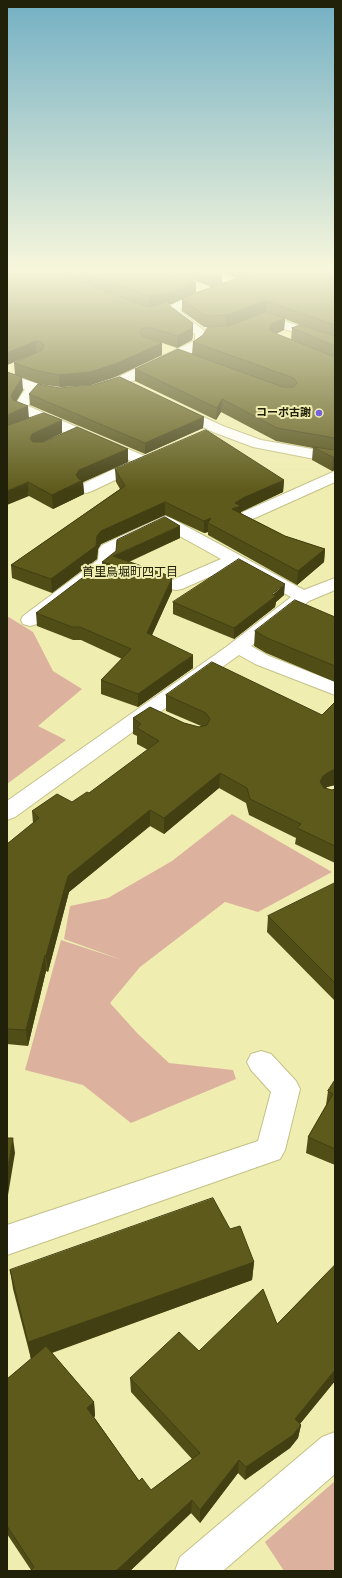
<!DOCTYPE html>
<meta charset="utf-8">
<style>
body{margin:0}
#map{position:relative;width:342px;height:1578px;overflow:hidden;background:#f0edb1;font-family:"Public Sans",sans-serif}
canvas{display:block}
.frame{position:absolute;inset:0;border:8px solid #212008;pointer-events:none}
</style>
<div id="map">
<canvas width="342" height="1578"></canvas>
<div class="frame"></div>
</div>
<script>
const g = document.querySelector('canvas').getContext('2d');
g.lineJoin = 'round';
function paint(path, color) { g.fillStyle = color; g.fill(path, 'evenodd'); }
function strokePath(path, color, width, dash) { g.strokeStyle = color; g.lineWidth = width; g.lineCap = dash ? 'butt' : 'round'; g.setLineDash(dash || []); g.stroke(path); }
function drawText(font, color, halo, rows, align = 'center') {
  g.font = font + ' "Public Sans","Noto Sans JP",sans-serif'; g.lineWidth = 4; g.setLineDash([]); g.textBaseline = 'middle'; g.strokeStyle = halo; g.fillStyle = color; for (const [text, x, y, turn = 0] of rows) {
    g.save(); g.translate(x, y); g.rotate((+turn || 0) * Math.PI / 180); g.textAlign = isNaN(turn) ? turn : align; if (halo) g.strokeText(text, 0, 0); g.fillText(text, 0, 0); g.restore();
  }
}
const green = new Path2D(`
 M7 616 33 632 53 671 82 689 38 726 66 740 7 784Z
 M232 814 332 872 258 912 225 902 140 967 110 1003 138 1034 169 1063 233 1070 236 1079 131 1123 83 1085 25 1070 61 940 122 960 64 939 70 906 108 898 172 861Z
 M335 1481V1571H284L265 1542Z`);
const minor = new Path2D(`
 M196 270H212L241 282 243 284 241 286H233L198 272Z
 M211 289 215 291 217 293 215 295 180 309 181 312 207 333V340L202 348C182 357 111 396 93 392L91 389 93 386 116 378 192 342 195 340V334L171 316 168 308 177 301Z
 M265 314 335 339V347L265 322 257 325 253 324 251 321 253 318Z
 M7 374 39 384 69 390 71 393 69 396 64 397 38 393 35 395 28 406 149 458 152 461 149 464 92 491 86 493 80 491 78 488 80 485 131 461 15 411 13 408 25 389 7 383Z
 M177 405 223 426 261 440 335 453V463L253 447 213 432 172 412 170 409 172 406Z
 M335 471V482L255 518 249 520 243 518 241 515 243 512Z
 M165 516 171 518 304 590 335 578V590L309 601 251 646 269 656 335 682V695L255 664 239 655 15 817 7 820V801L226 647 291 597 234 566 182 589 176 590 170 589 167 585 170 581 221 559 165 528 116 552 115 562 112 566 37 624 30 626 23 624 21 620 23 616 98 560 99 549 102 545Z
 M261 1051 271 1054 296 1081 300 1089 285 1150 280 1159 7 1255V1225L258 1141 271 1092 251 1070 247 1062 251 1054Z
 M335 1432V1474L223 1571H175L180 1557 322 1437Z`);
const wall = new Path2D(`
 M7 270H169L196 293 211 287 169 270H215L222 284 237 278 216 270H335V470L332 471 312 460 313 448 276 441 221 412 216 420 135 381V369L192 354 193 342 203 335 208 327H204L182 311V299L188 296 169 304 193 335 192 340 177 348 154 340H152L162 343V355L115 377 91 385 60 387 39 384 15 375 14 363 35 353 7 365ZM285 319 300 325 292 328 291 340 276 334 284 330Z
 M7 372 23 390 16 401 29 418 62 433 43 442 128 449V462L83 482 84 494 53 509 29 496Z
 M29 394 204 417 203 428 145 454 30 405Z
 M115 469 284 480 283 492 242 511 240 513 285 536 325 549 324 562 297 585 208 535V532L204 533 165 515 101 544 98 549 97 559 52 593 12 578 11 565 120 489 116 482Z
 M180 526V538L129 562 172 591 152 635 193 668 138 707 101 694V680L122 659 81 640H73L37 626 36 613 108 578 111 577 103 574 102 562Z
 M284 595 276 602 275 607 234 639 173 614V602Z
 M335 617V682L266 653 254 646 255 631Z
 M166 695 322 715 335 702V785L327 787 326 788 332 790 335 789V863L295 844 296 838 249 815 246 803 219 788 164 834 150 826 69 892 48 972 46 971 28 1046 7 1044V844L33 823 32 811 72 802 89 793 148 750 137 744V736L133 734V718L184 723 199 727 201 726 166 711Z
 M335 883V1001L267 932 268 916Z
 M335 1080V1165L306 1153 308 1137 326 1105 328 1091Z
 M230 1229 254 1262 252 1280 52 1353 94 1402 95 1416 94 1417 139 1481 151 1490 192 1459 131 1392 130 1378 199 1351 277 1324 335 1265V1381L300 1424 301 1425 298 1438 290 1448 245 1480 238 1473 200 1523 191 1513 130 1571H30L31 1570 7 1534V1379L31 1359 13 1289 10 1270Z`);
const shadedWall = new Path2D(`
 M237 270H263L237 278Z
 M222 273V284L211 287V276Z
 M196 282V293L172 304 150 307V296Z
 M266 301V313L226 327V315Z
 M285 318 284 330 271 336 269 329 271 324Z
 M193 323V335L192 340 177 348V336Z
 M36 341V353L7 365V353Z
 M162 343V355L115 377 91 385 60 387 59 375Z
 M22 377 23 390 12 409 11 396Z
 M222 399 221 412 216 420 217 408Z
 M28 406 29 419 7 428V415Z
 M204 417 203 428 145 454V443Z
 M62 420V433L33 447 30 439 32 434Z
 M128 449V462L83 482 84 494 53 509 52 495 76 475 79 470Z
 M333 457H335V470L332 471Z
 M284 480 283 492 241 512 240 518 232 509 235 503 243 498Z
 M28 482 29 496 7 505V491Z
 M165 502V515L101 544 98 549 97 559 52 593 51 579 97 536 101 531Z
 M211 518 208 523V532L204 533V521Z
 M180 526V538L116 567 113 556Z
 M325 549 324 562 297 585 298 571Z
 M172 578V591L147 646V633Z
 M285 584 284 595 276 602 275 607 234 639V628Z
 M193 655V668L138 707V694Z
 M335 769V785L327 787 322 792 320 782 323 776 329 772Z
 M220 773 219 788 164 834V818Z
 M150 810V826L69 892 48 972 46 956 68 876Z
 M45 955 46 971 28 1046 26 1030Z
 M13 1138 15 1153 7 1201V1171Z
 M254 1262 252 1280 31 1360 28 1342Z
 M335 1370V1381L293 1432 295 1419Z
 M94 1402 95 1416 89 1422 87 1408Z
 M301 1425 298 1438 290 1448 245 1480 246 1467Z
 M239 1460 238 1473 200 1523V1510Z
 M192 1500 191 1513 130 1571H116Z`);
const building = new Path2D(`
 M7 270H53L55 272 145 306 150 307 168 302 170 306 193 323 192 328 177 336 153 328H142L140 333 142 336 162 343 115 364 90 372 59 375 38 371 14 363 42 350 44 345 41 342 36 341 7 353Z
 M76 270H169L196 282 172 292 150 296Z
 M196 270H215L222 273 211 276Z
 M262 270H335V325L266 301 226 315 205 316 182 299 198 292Z
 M266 312 285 318 271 324 269 329 272 332 335 357V438L277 428 222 399 217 408 135 369 178 349 283 387H294L297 383 294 378 193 342 203 335 208 327 229 326Z
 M301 325 335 336V346L292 328Z
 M7 372 22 377 11 396 13 400 28 406 7 415Z
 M120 377 204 417 145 443 29 394 38 384 59 388 93 385Z
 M44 413 62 420 32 434 30 439 33 442H44L77 427 128 449 79 470 76 475 79 479 83 480 52 495 28 482 7 491V426Z
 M206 430 284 480 243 498 235 503 241 506 232 509 285 536 325 549 298 571 208 523 211 518 204 521 165 502 101 531 97 536 96 546 51 579 11 565 125 486 115 469Z
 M313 447 335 450V457H333Z
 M165 517 180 526 113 556 167 575 172 578 147 633 193 655 138 694 101 680 131 649 80 627H72L36 613 90 572 108 578 116 576 119 571 116 566 102 562 116 551 117 540Z
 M239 559 285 584 272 594 276 596 234 628 173 602Z
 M295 600 335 617V666L267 638 255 631Z
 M212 662 322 715 335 702V769L329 772 323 776 320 782 324 788 332 790 335 789V846L297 828 301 824 250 799 247 788 220 773 164 818 150 810 68 876 46 956 45 955 26 1030 7 1029V844L39 818 32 811 57 794 72 802 87 792 89 793 159 741 137 728 141 724 133 718 150 707 184 723 199 727 207 725 210 719 206 713 166 695Z
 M335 883V983L268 916Z
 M335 1080V1149L308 1137 333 1094 328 1091Z
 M7 1138H13L7 1171Z
 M213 1198 230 1229 240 1226 254 1262 28 1342 10 1270Z
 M335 1265V1370L295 1419 301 1425 293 1435 246 1467 239 1460 200 1510 192 1500 116 1571H30L34 1567 7 1526V1379L46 1346 94 1402 87 1408 139 1481 142 1478 151 1490 200 1453 130 1378 179 1332 199 1351 263 1289 277 1324Z`);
const markers = [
 [319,413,4,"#7563de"]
];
const farPoinames = [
 ["コーポ古謝",311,413]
];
const farNeighbourhoodnames = [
 ["首里鳥堀町四丁目",130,572]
];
paint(green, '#dcb29f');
strokePath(minor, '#c4c187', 2);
paint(minor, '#fff');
paint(wall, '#514d17');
paint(shadedWall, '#423f13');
paint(building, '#5e5a1b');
strokePath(building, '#423f13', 1);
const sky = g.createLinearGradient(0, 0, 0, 491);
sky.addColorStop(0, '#73b0c4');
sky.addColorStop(0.55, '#f8f7dc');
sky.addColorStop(1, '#f8f7dc00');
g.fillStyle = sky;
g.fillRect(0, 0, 342, 491);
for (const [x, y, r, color] of markers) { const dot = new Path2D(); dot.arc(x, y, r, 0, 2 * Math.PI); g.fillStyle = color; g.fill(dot); strokePath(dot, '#f0edb1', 1.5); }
drawText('bold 11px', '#212008', '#f0edb1', farPoinames, 'right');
drawText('12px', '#212008', '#f0edb1', farNeighbourhoodnames);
</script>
